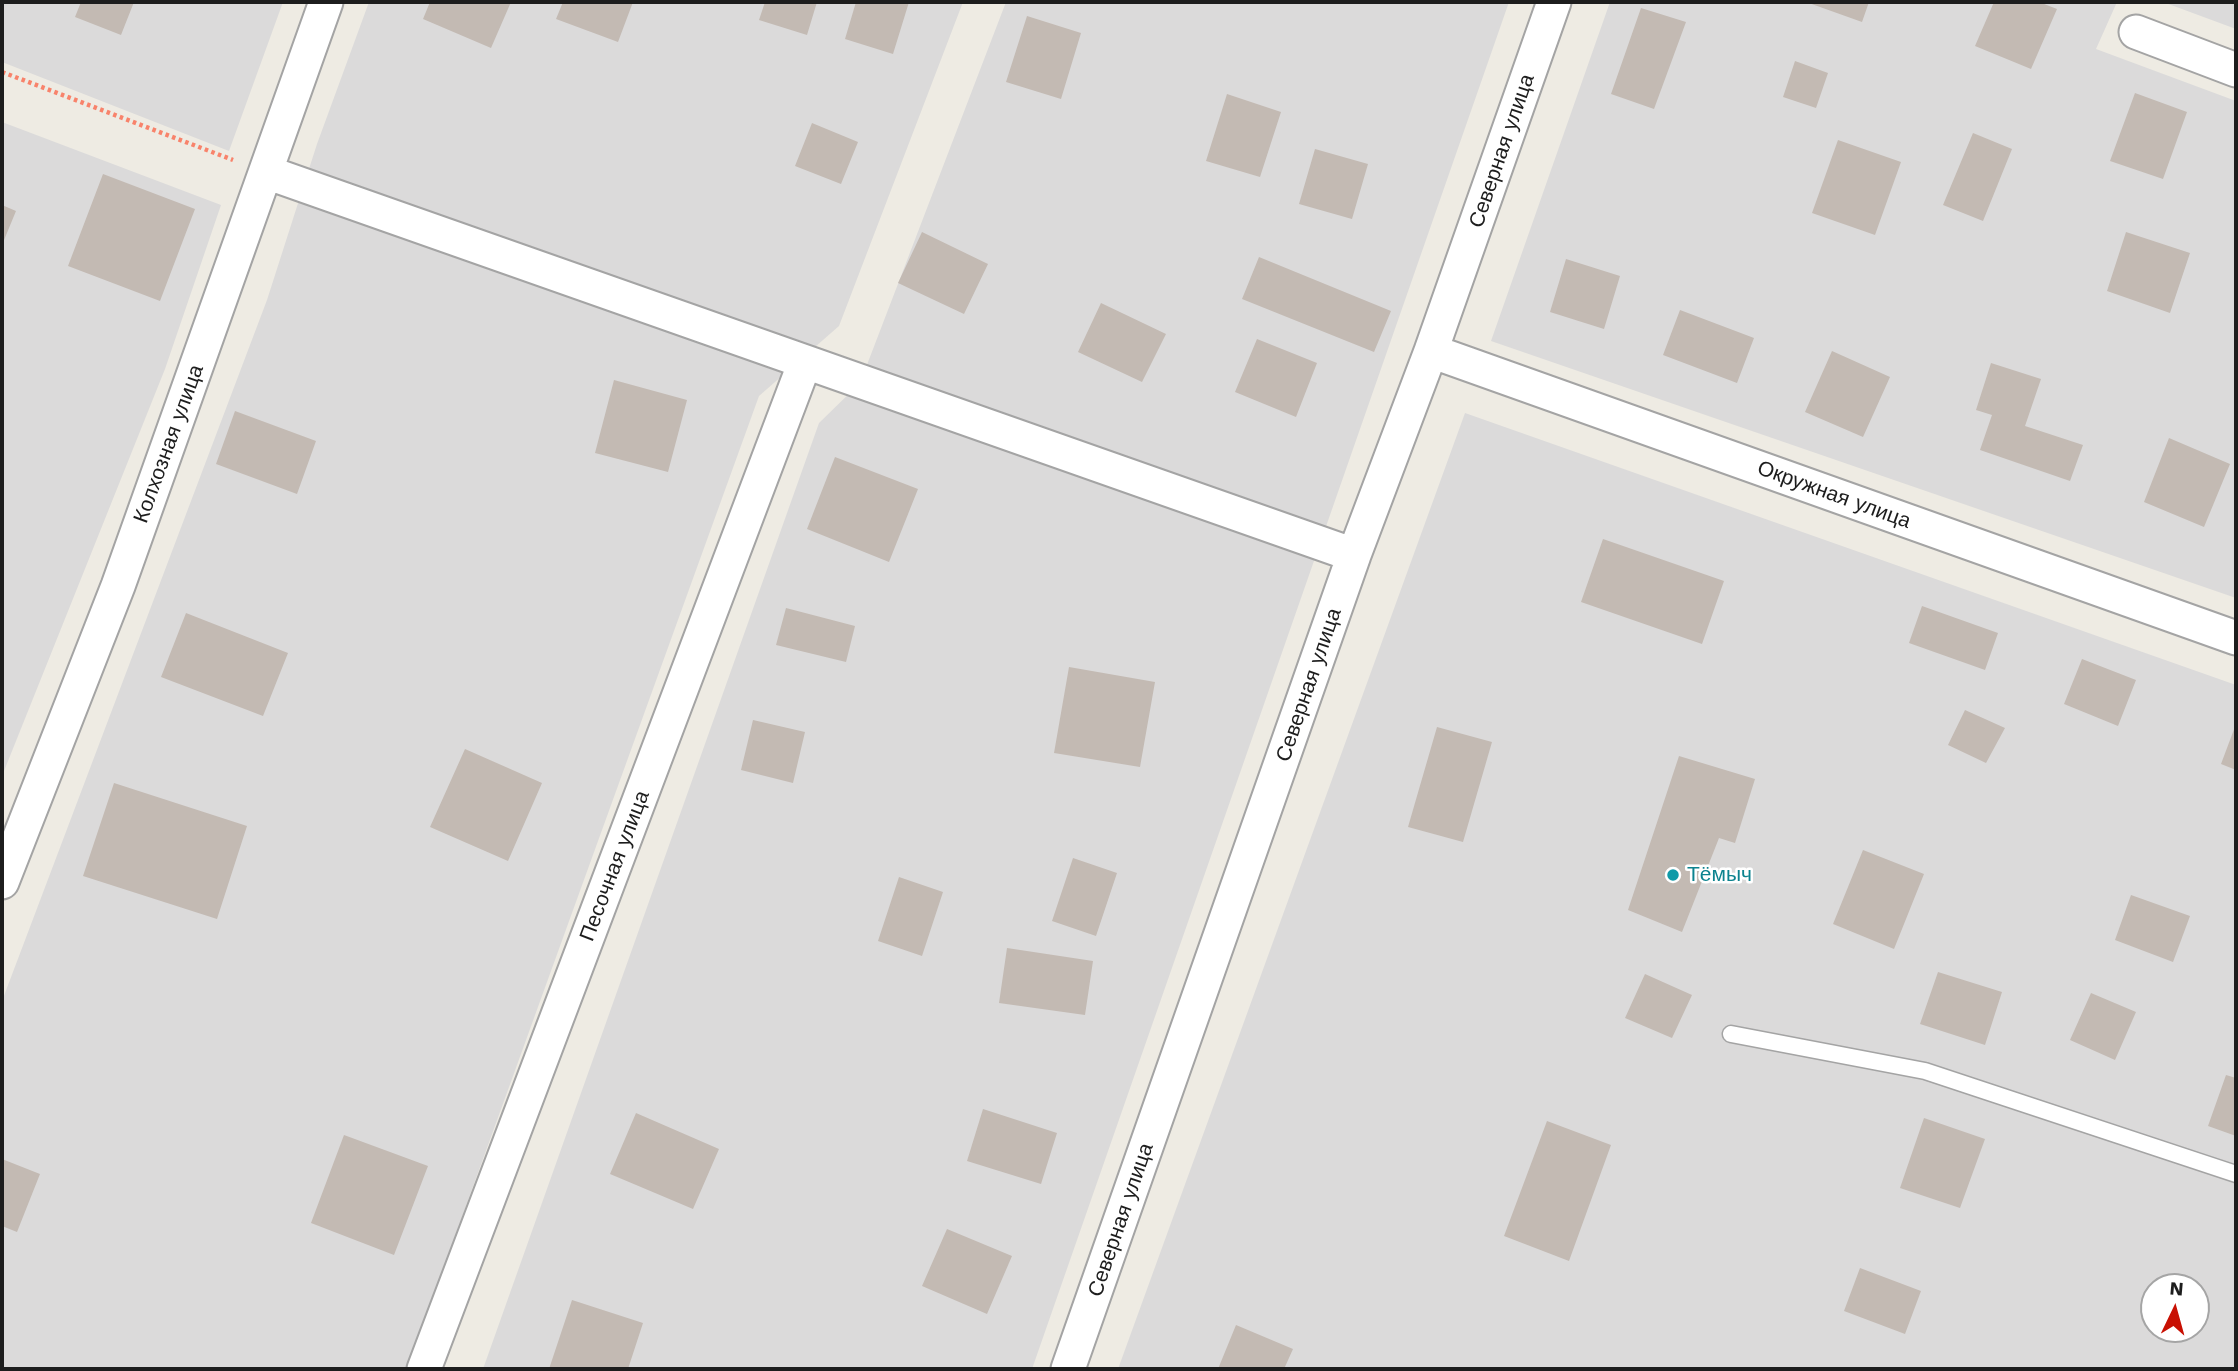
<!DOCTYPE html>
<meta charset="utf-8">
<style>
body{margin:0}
#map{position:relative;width:2238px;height:1371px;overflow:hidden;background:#eeebe3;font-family:"Work Sans",sans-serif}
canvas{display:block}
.frame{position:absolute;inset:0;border:4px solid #1d1d1d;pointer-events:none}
.north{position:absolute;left:2140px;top:1273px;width:70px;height:70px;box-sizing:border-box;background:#fff;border:2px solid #a5a5a5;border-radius:50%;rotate:5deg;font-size:19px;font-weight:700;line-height:28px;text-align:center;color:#1d1d1d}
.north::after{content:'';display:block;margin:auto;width:24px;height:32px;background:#c81003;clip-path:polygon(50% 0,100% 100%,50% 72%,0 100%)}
</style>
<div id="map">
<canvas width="2238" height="1371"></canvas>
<div class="frame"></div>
<div class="north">N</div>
</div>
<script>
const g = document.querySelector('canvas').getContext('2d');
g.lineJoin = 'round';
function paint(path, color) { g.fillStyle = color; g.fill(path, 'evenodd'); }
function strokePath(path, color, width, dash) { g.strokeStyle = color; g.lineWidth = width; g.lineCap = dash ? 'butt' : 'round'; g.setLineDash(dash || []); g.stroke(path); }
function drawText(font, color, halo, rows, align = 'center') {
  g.font = font + ' "Work Sans",sans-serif'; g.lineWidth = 5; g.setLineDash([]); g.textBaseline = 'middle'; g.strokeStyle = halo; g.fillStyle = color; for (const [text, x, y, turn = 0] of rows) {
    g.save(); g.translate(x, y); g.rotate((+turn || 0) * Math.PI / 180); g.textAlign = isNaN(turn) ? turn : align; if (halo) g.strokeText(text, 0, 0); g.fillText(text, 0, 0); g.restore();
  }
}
const residential = new Path2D(`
 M2 2H283L229 151 2 62Z
 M369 2H963L839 326 759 396 407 1369H2V1001L267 300 317 144Z
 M1006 2H1509L1032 1369H483L819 423 860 383Z
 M1610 2H2117L2096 49 2236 101V598L1491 341Z
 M2163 2H2236V29Z
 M2 122 221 205 165 369 2 776Z
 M1465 413 2236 685V1369H1118ZM2154 1287H2196V1329H2154Z`);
const building = new Path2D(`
 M81 2H134L121 35 75 17Z
 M430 2H511L491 48 423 19Z
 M563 2H633L618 42 556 19Z
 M765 2H817L807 35 759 20Z
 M856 2H909L893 54 845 39Z
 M1806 2H1869L1862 22Z
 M1994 2H2039L2057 9 2031 69 1975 46Z
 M1641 8 1686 22 1654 109 1611 94Z
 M1027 16 1081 33 1061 99 1006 82Z
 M1795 61 1828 73 1816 108 1783 97Z
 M2135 93 2187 112 2163 179 2110 161Z
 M1227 94 1281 112 1260 177 1206 161Z
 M812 123 858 142 841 184 795 166Z
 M1973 133 2012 149 1983 221 1943 205Z
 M1838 140 1901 162 1875 235 1812 213Z
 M1315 149 1368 164 1352 219 1299 204Z
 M103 174 195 209 160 301 68 266Z
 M2 205 16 211 2 245Z
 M922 232 988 264 964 314 898 283Z
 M2126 232 2190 253 2170 313 2107 291Z
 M1259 257 1391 311 1374 352 1242 299Z
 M1566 259 1620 276 1604 329 1550 312Z
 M1101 303 1166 334 1142 382 1078 352Z
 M1680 310 1754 338 1737 383 1663 355Z
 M1257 339 1317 363 1296 417 1235 392Z
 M1832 351 1890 377 1863 437 1805 412Z
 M1991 363 2041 379 2025 426 2083 445 2070 481 1980 450 1992 415 1976 410Z
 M614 380 687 400 668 472 595 453Z
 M235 411 316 441 297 494 216 464Z
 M2169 438 2230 464 2204 527 2144 502Z
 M835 457 918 489 889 562 807 529Z
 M1603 539 1724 581 1702 644 1581 602Z
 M1922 606 1998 633 1985 670 1909 643Z
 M786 608 855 626 846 662 776 645Z
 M186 613 288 653 263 716 161 677Z
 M2082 659 2136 680 2118 726 2064 704Z
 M1069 667 1155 682 1140 767 1054 753Z
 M1965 710 2005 728 1986 763 1948 745Z
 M753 720 805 732 793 783 741 770Z
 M2236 724V770L2221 764Z
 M1437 727 1492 742 1463 842 1408 827Z
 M465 749 542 783 508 861 430 827Z
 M1679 756 1755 779 1735 843 1719 838 1682 932 1628 910Z
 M114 783 247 826 217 919 83 876Z
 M1863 850 1924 874 1894 949 1833 924Z
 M1073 858 1117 873 1096 936 1052 921Z
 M899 877 943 892 922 956 878 941Z
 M2131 895 2190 916 2173 962 2115 940Z
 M1007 948 1093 961 1085 1015 999 1003Z
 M1938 972 2002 992 1985 1045 1920 1024Z
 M1645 974 1692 995 1672 1038 1625 1018Z
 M2091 993 2136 1012 2115 1060 2070 1040Z
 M2226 1075 2236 1078V1136L2208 1126Z
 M983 1109 1057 1133 1041 1184 967 1161Z
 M636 1113 719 1149 693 1209 610 1174Z
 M1924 1118 1985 1139 1960 1208 1900 1188Z
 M1547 1121 1611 1145 1569 1261 1504 1236Z
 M344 1135 428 1166 394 1255 311 1223Z
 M2 1159 40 1174 17 1232 2 1226Z
 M947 1229 1012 1256 987 1314 922 1286Z
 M1860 1268 1921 1291 1905 1334 1844 1311Z
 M572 1300 643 1323 628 1369H549Z
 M1236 1325 1293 1349 1284 1369H1218Z`);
const path = new Path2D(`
 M2 72 233 160`);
const lane = new Path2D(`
 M1731 1034 1925 1071 2236 1174`);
const street = new Path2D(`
 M2136 32 2236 70
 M266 172 1354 555
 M1431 351 2236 638
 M2 882 118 586 326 2
 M424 1369 805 362
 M1068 1369 1354 555 1431 351 1554 2`);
const markers = [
 [1673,875,7,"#0f9aa8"]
];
const streetNames = [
 ["Северная улица",1502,151,-71],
 ["Колхозная улица",169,444,-70],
 ["Окружная улица",1834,495,20],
 ["Северная улица",1309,685,-71],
 ["Песочная улица",615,866,-69],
 ["Северная улица",1121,1220,-71]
];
const cultureNames = [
 ["Тёмыч",1687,875]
];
paint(residential, '#dbdada');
paint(building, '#c3bab3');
strokePath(lane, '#a4a4a4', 19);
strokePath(street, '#a4a4a4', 37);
strokePath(path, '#f8836b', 4.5, [3.5, 3.5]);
strokePath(lane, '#fff', 16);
strokePath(street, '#fff', 33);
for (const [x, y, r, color] of markers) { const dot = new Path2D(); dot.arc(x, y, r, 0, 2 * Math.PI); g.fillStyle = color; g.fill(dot); strokePath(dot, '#fff', 2.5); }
drawText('21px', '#1d1d1d', '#fff', streetNames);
drawText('21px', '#0d838f', '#fff', cultureNames, 'left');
</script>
